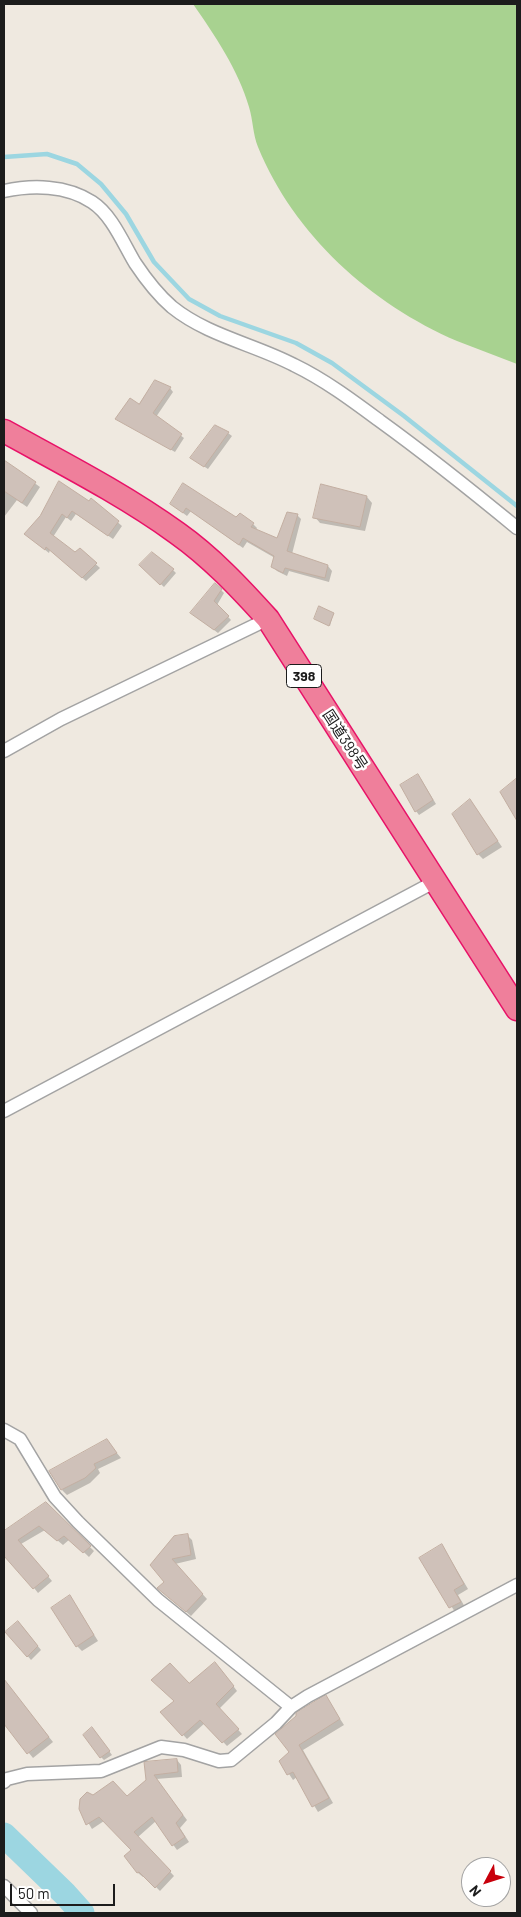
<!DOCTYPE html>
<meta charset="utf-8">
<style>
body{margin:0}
#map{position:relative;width:521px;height:1917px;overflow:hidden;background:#efe9e0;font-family:Barlow,sans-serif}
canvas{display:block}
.frame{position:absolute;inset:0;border:5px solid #1c1c1c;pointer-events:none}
.north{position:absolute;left:461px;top:1857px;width:50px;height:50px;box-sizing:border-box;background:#fff;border:1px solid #a4a4a4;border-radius:50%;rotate:230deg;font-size:14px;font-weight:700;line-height:20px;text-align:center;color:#1c1c1c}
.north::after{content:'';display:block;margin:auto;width:18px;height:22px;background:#c8000c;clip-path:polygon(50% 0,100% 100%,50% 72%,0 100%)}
.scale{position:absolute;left:10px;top:1884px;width:105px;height:22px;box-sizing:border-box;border:2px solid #1c1c1c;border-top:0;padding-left:6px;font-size:15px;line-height:18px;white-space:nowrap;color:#1c1c1c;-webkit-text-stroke:4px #fff;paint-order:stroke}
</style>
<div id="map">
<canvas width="521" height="1917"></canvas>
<div class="frame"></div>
<div class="north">N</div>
<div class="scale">50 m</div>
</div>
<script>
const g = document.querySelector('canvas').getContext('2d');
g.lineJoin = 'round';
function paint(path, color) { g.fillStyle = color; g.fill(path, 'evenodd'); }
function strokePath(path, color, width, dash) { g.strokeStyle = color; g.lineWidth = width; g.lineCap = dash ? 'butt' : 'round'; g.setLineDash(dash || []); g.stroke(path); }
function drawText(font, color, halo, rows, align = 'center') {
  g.font = font + ' Barlow,"Noto Sans JP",sans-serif'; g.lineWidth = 5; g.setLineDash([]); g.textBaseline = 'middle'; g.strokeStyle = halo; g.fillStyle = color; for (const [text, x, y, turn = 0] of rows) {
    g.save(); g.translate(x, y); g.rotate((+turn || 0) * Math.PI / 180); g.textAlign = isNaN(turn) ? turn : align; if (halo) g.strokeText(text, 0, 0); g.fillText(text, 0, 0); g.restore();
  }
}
const forest = new Path2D(`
 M193 4H517V364C497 356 477 349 457 341 371 304 294 235 258 147 253 135 253 120 249 107 239 71 214 34 193 4Z`);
const shadow = new Path2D(`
 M170 388 173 392 156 417 184 438 175 452 117 419Z
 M228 433 232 436 208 469 191 458Z
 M4 461 40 487 27 507 17 500 4 517Z
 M367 497 372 503 365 531 320 523 315 517Z
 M91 499 122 526 113 539 76 514 71 521 66 517 53 537 75 553 80 550 100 568 86 581 50 550 49 553 25 534 41 517 89 503Z
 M171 504 236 518 253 524 257 528 256 530 277 540 297 515 301 519 292 554 328 566 332 571 329 582 289 571 287 576 277 571 273 567 275 558 247 542 243 548 191 511 187 516Z
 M140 565 173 570 176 573 164 587Z
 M215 584 224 593 217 605 231 620 218 633 195 616Z
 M333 614 330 626 317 620Z
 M421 779 436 804 419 815 416 811Z
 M470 800 502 847 483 859 478 854Z
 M107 1441 121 1458 98 1469 100 1473 90 1483 67 1495 62 1490Z
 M46 1504 94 1551 89 1557 70 1539 63 1545 45 1530 21 1544 52 1581 38 1593 4 1549V1532Z
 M187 1535 192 1540 196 1559 175 1564 207 1599 191 1616 164 1593 166 1582 152 1565Z
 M442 1545 468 1589 458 1595 465 1607 455 1612 421 1558Z
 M70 1596 98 1641 82 1651 77 1646Z
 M22 1626 41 1650 31 1660 7 1632Z
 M219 1667 237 1691 219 1709 242 1734 227 1746 205 1723 187 1739 162 1712Z
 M4 1681 53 1742 33 1758 4 1722Z
 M326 1697 344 1725 303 1750 333 1803 318 1812 297 1777 293 1780 281 1762 291 1752Z
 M95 1732 112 1755 104 1760 101 1757Z
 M177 1760 181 1765 182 1777 156 1779 187 1820 180 1828 189 1842 177 1850 156 1821 138 1837 174 1876 160 1891 144 1875 143 1877 138 1873 125 1856 132 1850 104 1821 92 1829 80 1809 93 1797 127 1798 148 1780 146 1764Z`);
const stream = new Path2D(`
 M4 157 47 154 77 164 101 184 126 214 154 262 189 299 220 316 296 343 332 363 404 416 517 506`);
const river = new Path2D(`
 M4 1835 65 1894 82 1913`);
const building = new Path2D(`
 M155 380 171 387 153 413 182 434 171 450 115 419 130 398 139 404Z
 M215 425 229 432 204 467 190 458Z
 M4 460 36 482 22 503 4 491Z
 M59 481 89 501 91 498 119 521 108 536 72 511 67 518 62 514 50 533 75 552 80 548 97 563 82 578 46 547 45 550 24 534 40 516Z
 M183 483 236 517 240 513 254 523 251 527 277 538 287 512 298 514 287 551 328 565 325 578 285 568 283 573 271 567 274 556 243 538 239 545 186 508 183 513 170 504Z
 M321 484 367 496 360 527 313 518Z
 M152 552 174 569 160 585 139 565Z
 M215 583 222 589 214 601 229 616 214 630 190 613Z
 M319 606 334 613 329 626 314 619Z
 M418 774 433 800 415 812 400 785Z
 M517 778V821L500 792Z
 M470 799 498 841 477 855 452 814Z
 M107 1439 117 1453 94 1464 96 1468 85 1478 61 1490 49 1471Z
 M46 1502 91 1546 83 1553 64 1536 57 1541 39 1526 18 1540 49 1576 33 1589 4 1556V1531Z
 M188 1534 191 1555 172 1559 203 1594 186 1612 157 1588 164 1582 150 1565 174 1536Z
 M442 1544 464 1584 454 1590 461 1602 449 1608 419 1558Z
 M70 1595 94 1635 76 1647 51 1608Z
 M18 1621 38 1646 27 1657 5 1632Z
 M215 1662 234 1686 216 1704 239 1729 222 1743 200 1720 182 1736 160 1712 174 1701 151 1680 170 1663 189 1683Z
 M4 1679 49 1737 27 1754 4 1724Z
 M326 1695 340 1719 299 1745 329 1798 312 1807 293 1772 287 1775 279 1761 289 1752 275 1734 296 1716V1713Z
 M92 1727 110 1751 100 1758 83 1735Z
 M177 1759 178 1772 154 1775 183 1815 176 1823 185 1837 172 1846 152 1817 134 1832 171 1871 155 1888 139 1872 137 1873 124 1856 131 1850 99 1817 86 1825 79 1809 80 1799 87 1792 93 1795 113 1781 127 1796 146 1780 144 1762Z`);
const street = new Path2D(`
 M4 191C32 185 66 185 92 202 112 215 123 243 135 263 145 278 158 295 172 307 208 336 254 344 294 365 325 380 353 401 380 421 427 455 472 491 517 528
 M4 751 61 719 268 619
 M4 1111 436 881
 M4 1430 20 1439 55 1497 78 1522 158 1600 291 1707
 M4 1782 7 1779 27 1774 101 1771 161 1747 184 1750 219 1761 231 1760 276 1723 291 1707 308 1696 517 1585
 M4 1886 31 1913`);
const highway = new Path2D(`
 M4 431C62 463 123 494 177 533 211 557 240 588 268 619L517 1009`);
const shields = [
 [304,676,35]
];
const shieldNames = [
 ["398",304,676]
];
const streetNames = [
 ["国道398号",345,740,57]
];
paint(forest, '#a8d290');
paint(shadow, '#0003');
strokePath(stream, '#9cd6e1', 4.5);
strokePath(river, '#9cd6e1', 25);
paint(building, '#cfc1b9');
strokePath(building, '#c2aea1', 1);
strokePath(street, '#a3a3a3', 15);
strokePath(highway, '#e81268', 25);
strokePath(street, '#fff', 12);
strokePath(highway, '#ef7f9b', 22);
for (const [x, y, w] of shields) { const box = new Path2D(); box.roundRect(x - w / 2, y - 11.5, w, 23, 4); g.fillStyle = '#fff'; g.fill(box); strokePath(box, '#1c1c1c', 1); }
drawText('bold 14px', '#1c1c1c', null, shieldNames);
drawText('15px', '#1c1c1c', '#fff', streetNames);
</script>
